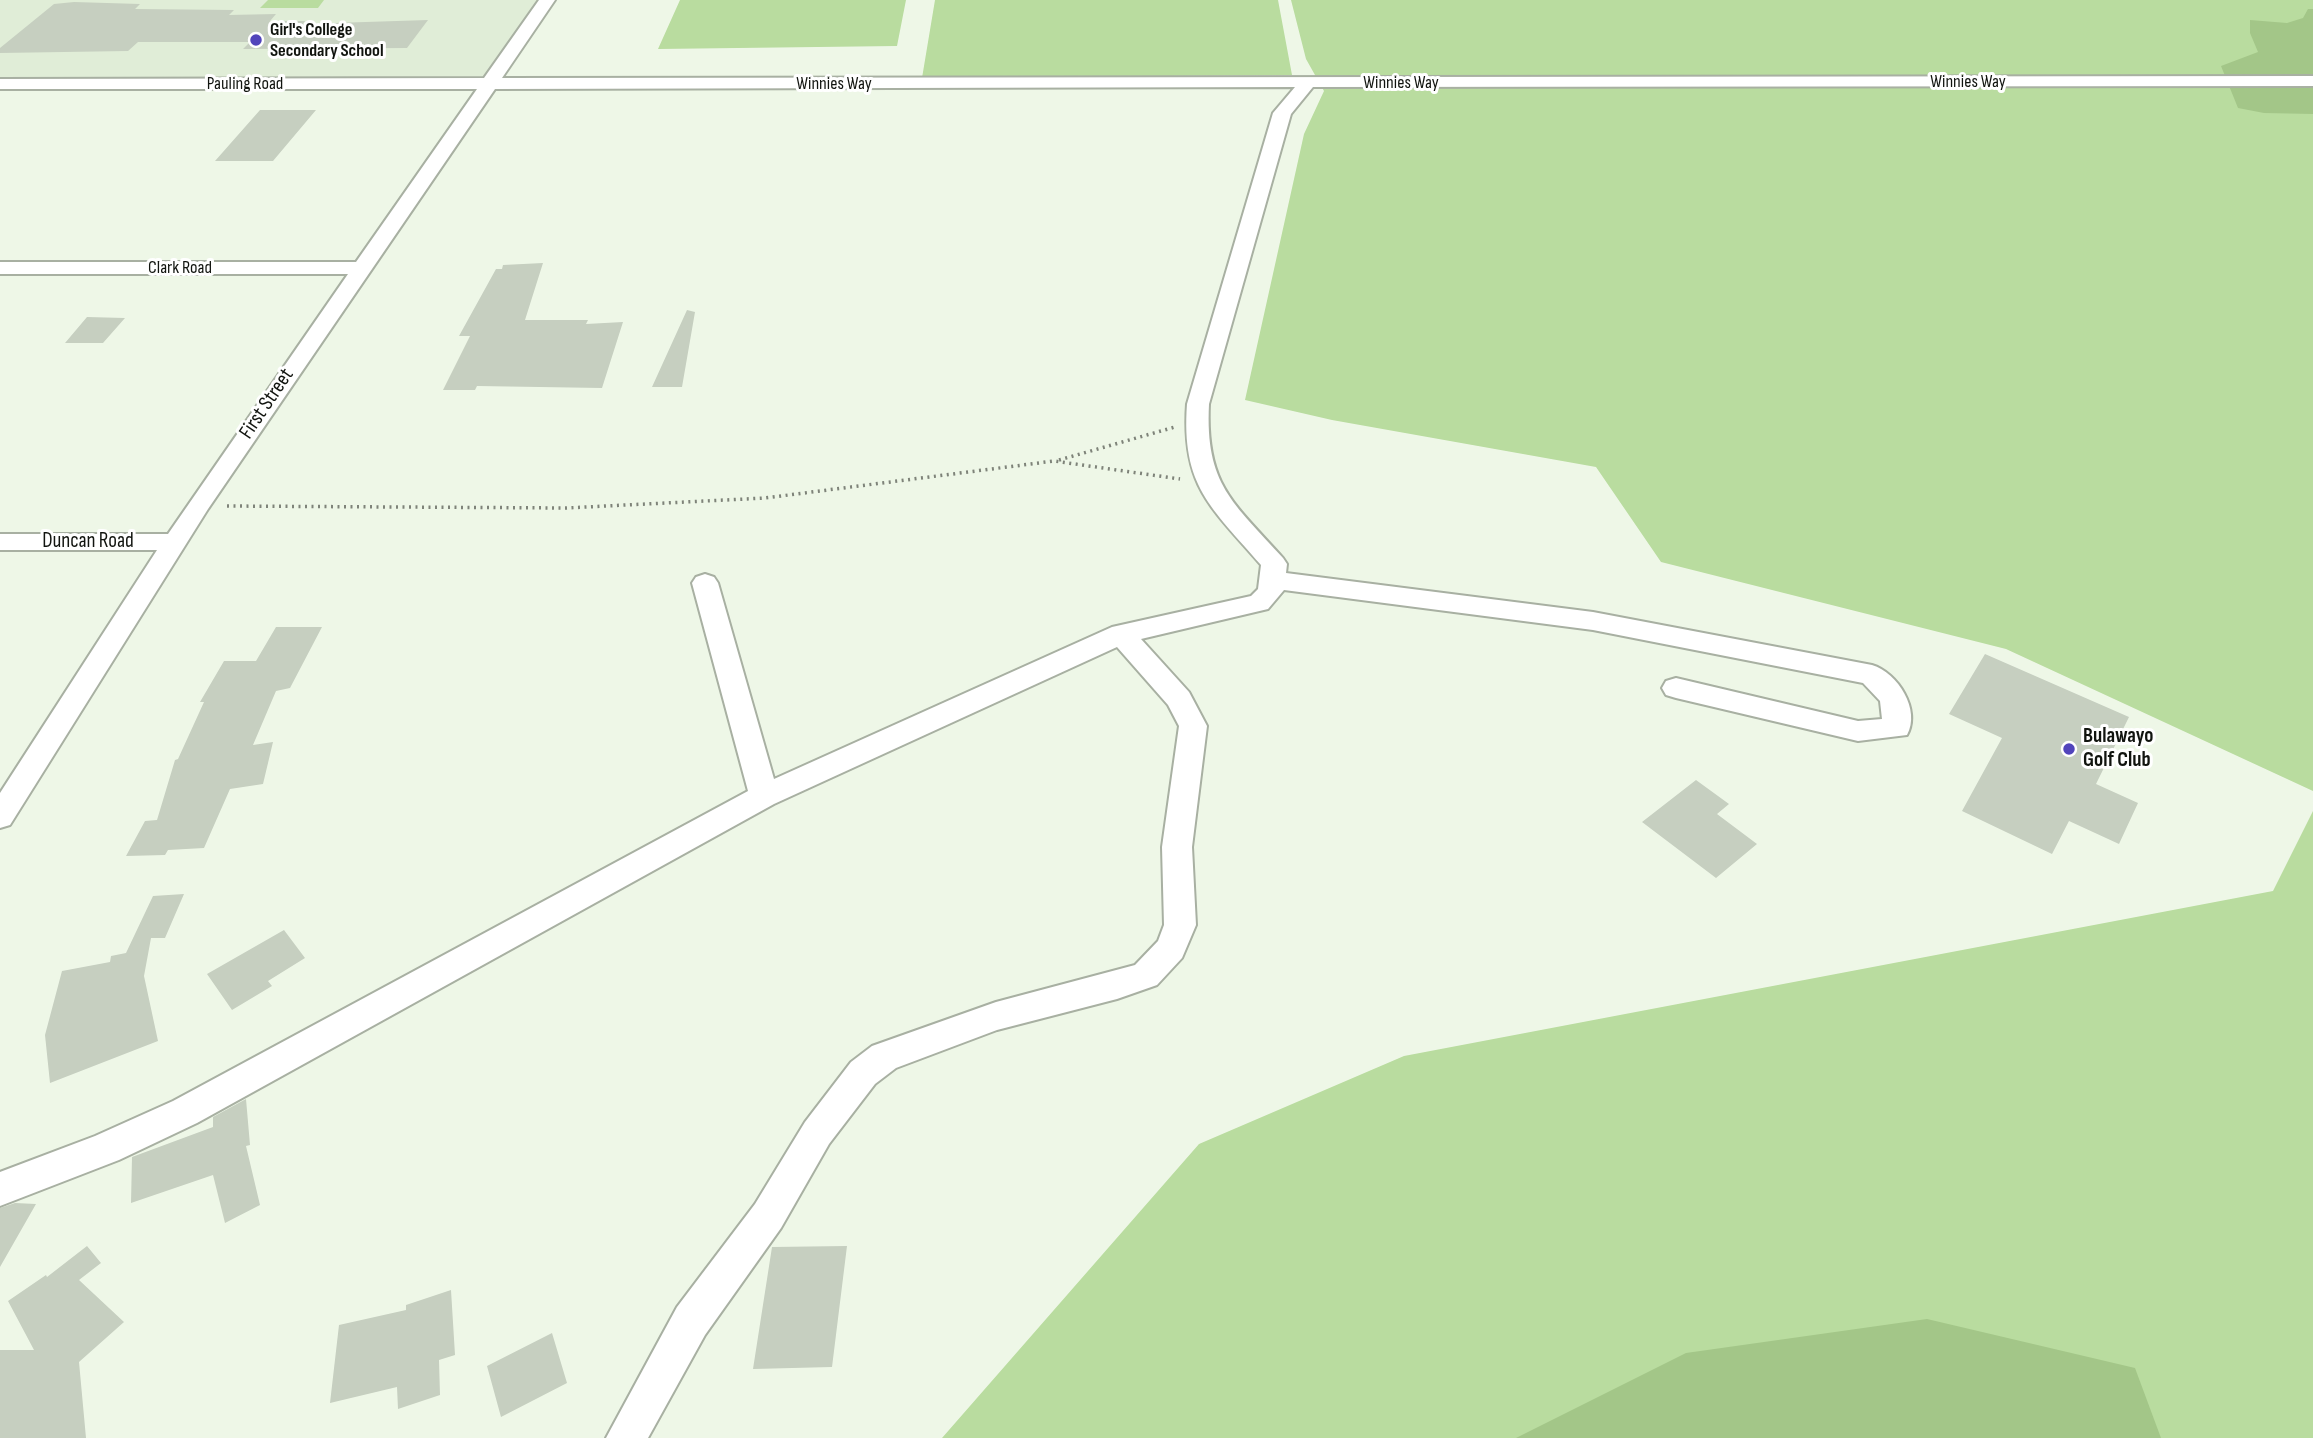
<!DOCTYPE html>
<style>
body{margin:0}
canvas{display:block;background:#eef7e7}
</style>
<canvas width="2313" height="1438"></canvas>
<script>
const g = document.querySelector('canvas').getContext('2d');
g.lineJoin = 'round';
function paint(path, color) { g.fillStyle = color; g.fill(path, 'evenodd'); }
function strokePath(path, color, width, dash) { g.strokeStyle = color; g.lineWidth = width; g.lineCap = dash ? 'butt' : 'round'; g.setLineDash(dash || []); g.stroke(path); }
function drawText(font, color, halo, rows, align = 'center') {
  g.font = font + ' "Sofia Sans Condensed",sans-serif'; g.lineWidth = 6; g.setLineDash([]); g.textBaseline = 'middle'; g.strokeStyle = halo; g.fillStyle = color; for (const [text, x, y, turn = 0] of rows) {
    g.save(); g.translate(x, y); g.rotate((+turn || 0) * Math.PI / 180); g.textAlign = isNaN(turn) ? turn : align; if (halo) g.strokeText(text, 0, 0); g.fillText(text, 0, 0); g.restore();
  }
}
const built = new Path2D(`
 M0 0H539L483 80H0Z`);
const green = new Path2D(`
 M268 0H324L318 8H260Z
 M680 0H906L897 46 658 49Z
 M935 0H1278L1292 75 922 78Z
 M1291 0H2313V791L2006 649 1661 562 1596 467 1332 420 1245 400 1304 134 1324 91 1306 59Z
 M2313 811V1438H942L1199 1144 1404 1056 2273 891Z`);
const forest = new Path2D(`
 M2308 9H2313V114L2264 113 2238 108 2221 66 2258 52 2250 33V20L2287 23 2303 18Z
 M1927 1319 2135 1368 2161 1438H1516L1686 1353Z`);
const building = new Path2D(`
 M74 2 140 4 135 9 234 10 229 15 276 14 270 21H305L303 24 428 20 407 48 243 49 250 42H138L128 51 0 53V48L54 4Z
 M260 110H316L273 161H215Z
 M543 263 525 320H588L586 324 623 322 602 388 477 386 475 390H443L470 336H459L496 269H502L503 265Z
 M687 310 695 312 682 387H652Z
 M87 317 125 318 103 343H65Z
 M276 627H322L290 688 276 691 253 745 273 742 263 784 230 789 204 848 168 850 165 855 126 856 145 821 157 820 175 760 178 759 204 702H200L224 661H256Z
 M1985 654 2129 717 2096 784 2138 803 2119 844 2069 821 2052 854 1962 811 2002 738 1949 714Z
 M1696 780 1729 804 1717 814 1757 844 1716 878 1642 822Z
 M184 894 165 938H151L144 976 158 1041 50 1083 45 1035 62 971 110 962 111 956 126 953 153 896Z
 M284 930 305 958 268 981 272 986 232 1010 207 974Z
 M246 1099 250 1145 246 1146 260 1205 225 1223 213 1175 131 1203 132 1157 213 1127V1117Z
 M15 1203 36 1204 0 1267V1208Z
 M87 1246 101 1263 79 1280 124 1322 79 1362 86 1438H0V1350H34L8 1301 46 1275 47 1277Z
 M847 1246 832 1367 753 1369 772 1247Z
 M451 1290 455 1355 439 1360 440 1395 398 1409 397 1387 330 1403 339 1325 406 1310V1305Z
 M552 1333 567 1383 501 1417 487 1366Z`);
const path = new Path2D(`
 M1059 460 1175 427
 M227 506 566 508 765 498 1054 461 1180 479`);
const street = new Path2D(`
 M539 0H555L502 78 2313 76V86L1313 87 1291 114 1209 404C1205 485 1233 502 1283 558L1287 564 1286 573 1593 612 1872 665C1898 673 1921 710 1907 735L1858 741 1676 698 1666 695 1662 688 1666 681 1676 678 1858 721 1882 719 1880 701 1863 683 1593 630 1284 590 1268 609 1141 639 1189 692 1207 726 1192 847 1196 925 1182 958 1157 985 1117 999 997 1030 896 1068 875 1084 829 1144 781 1228 705 1335 648 1438H606L677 1307 755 1204 805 1122 851 1062 872 1046 996 1002 1135 965 1158 941 1164 925 1162 847 1179 726 1168 705 1117 647 774 804 197 1123 119 1160 0 1206V1172L95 1136 173 1101 748 791 692 583 696 577 705 574 714 577 718 583 774 779 1112 627 1251 596 1258 589 1261 565C1211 507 1181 486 1187 404L1273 113 1295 87 495 89 208 509 10 825 0 828V793L157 550H0V534H168L348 274H0V262H356L477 89H0V79L484 78Z`);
const markers = [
 [256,40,7,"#5144bb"],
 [2069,749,7,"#5144bb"]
];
const farPoinames = [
 ["Girl's College",270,30],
 ["Secondary School",270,51]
];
const farStreetnames = [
 ["Winnies Way",1968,82],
 ["Winnies Way",1401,83],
 ["Pauling Road",245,84],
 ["Winnies Way",834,84],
 ["Clark Road",180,268]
];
const streetNames = [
 ["First Street",267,404,-56],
 ["Duncan Road",88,542]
];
const poiNames = [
 ["Bulawayo",2083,737],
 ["Golf Club",2083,761]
];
paint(built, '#e0edd7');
paint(green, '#b9dc9f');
paint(forest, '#a3c688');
paint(building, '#c6cfc0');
strokePath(street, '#a8b0a2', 4);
strokePath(path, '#7e8379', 3.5, [2, 4.5]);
paint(street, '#fff');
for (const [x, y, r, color] of markers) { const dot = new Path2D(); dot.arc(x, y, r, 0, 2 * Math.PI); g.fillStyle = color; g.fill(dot); strokePath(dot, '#fff', 2.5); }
drawText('bold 18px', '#11140f', '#fff', farPoinames, 'left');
drawText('18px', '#11140f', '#fff', farStreetnames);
drawText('21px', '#11140f', '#fff', streetNames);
drawText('bold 21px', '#11140f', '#fff', poiNames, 'left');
</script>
